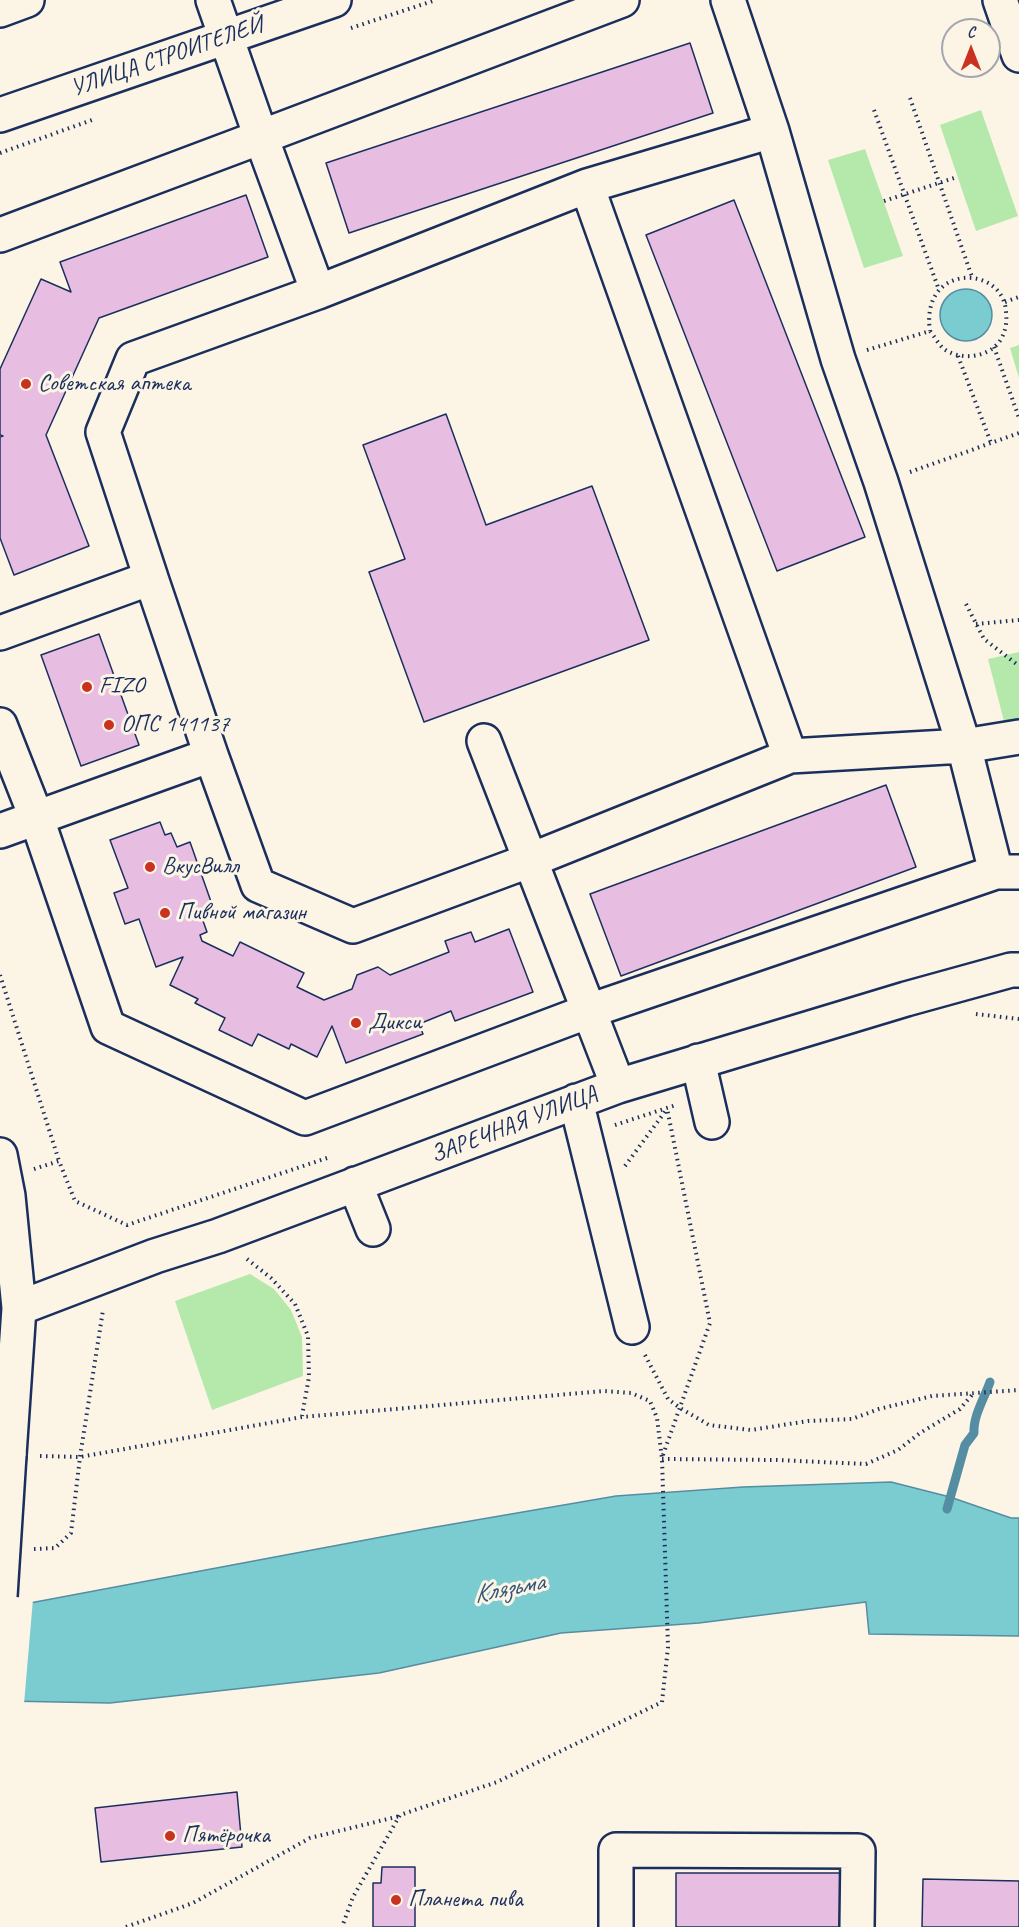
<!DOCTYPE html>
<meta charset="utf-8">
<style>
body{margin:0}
#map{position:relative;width:1019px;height:1927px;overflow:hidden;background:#fcf5e5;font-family:Caveat,sans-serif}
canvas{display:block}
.north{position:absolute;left:941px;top:18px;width:60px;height:60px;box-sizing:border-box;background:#fcf5e5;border:2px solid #a2a6af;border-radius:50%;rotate:0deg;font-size:16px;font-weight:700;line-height:24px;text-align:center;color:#1b2f5e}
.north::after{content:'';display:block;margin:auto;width:21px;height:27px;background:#c8321e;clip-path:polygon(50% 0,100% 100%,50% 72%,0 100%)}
</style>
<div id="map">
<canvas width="1019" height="1927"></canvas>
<div class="north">С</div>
</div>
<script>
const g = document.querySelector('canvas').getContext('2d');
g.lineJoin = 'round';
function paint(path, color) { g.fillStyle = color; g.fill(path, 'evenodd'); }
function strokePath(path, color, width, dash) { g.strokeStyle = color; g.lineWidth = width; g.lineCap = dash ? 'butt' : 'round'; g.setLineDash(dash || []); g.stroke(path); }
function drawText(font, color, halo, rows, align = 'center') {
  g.font = font + ' Caveat,sans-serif'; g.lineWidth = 6; g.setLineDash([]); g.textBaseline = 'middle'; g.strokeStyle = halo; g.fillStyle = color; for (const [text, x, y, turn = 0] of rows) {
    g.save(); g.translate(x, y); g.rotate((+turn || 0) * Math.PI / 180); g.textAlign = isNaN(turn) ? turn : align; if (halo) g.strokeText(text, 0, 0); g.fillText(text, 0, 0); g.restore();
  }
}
const green = new Path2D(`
 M981 110 1018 216 976 231 940 125Z
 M865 149 903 256 864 268 828 160Z
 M1019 345V378L1010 348Z
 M1019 652V730L1007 733 988 659Z
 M250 1274 274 1289 291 1310 302 1337 303 1376 212 1410 175 1301Z`);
const water = new Path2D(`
 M940 315a26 26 0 1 1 52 0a26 26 0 1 1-52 0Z
 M891 1482 950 1497 1011 1518H1019V1636L869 1634 866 1602 699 1623 561 1633 379 1673 110 1703 6 1701 14 1606 424 1529 616 1496 743 1487Z`);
const pier = new Path2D(`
 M33 1599 24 1704 0 1705V1601L14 1603Z`);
const stream = new Path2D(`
 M947 1509 965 1445 974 1433C973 1416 984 1399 990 1382`);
const building = new Path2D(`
 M690 43 713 113 349 233 326 163Z
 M246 195 268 257 99 318 46 435 89 546 14 575 0 538V437L3 436 0 435V369L41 279 71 292 60 262Z
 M734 200 865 537 777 571 646 235Z
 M446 414 486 525 592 486 649 640 424 722 369 572 405 559 363 445Z
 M99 634 139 745 81 766 41 655Z
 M886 785 916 867 621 976 590 894Z
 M160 822 165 835 171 833 177 847 190 842 215 913 202 918 207 932 200 935 202 941 233 956 240 942 304 973 297 987 324 1000 352 989 357 975 378 967 390 975 449 952 445 941 471 932 475 942 509 929 533 992 455 1021 451 1011 419 1024 423 1034 346 1063 332 1026 317 1057 291 1044 289 1049 258 1034 252 1046 219 1030 225 1018 195 1003 198 999 170 985 183 957 156 967 139 919 125 924 114 893 128 888 110 840Z
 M237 1792 242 1847 101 1862 95 1808Z
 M382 1867H415V1927H373V1883H381Z
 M676 1873H840V1927H676Z
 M923 1879 1019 1881V1927H922Z`);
const path = new Path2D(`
 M351 28 436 0
 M910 98 972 277
 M874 110 939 290
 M0 153 92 120
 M884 201 957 177
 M1005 302 1019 297
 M994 347 1019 418
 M867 350 930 331C934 336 939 345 944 349 961 361 990 358 1001 339 1006 330 1007 322 1006 312 1004 265 920 262 930 331
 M958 356 991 443
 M910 472 1019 433
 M966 604 984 639 1019 666
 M976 624 1019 620
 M0 975 59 1161
 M976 1014 1019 1019
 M615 1125 676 1105
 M625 1166 667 1109
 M34 1169 59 1161 75 1201 127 1225 330 1157
 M247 1259 271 1278 295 1304 308 1336 309 1377 302 1416
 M645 1355 668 1399 680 1408 709 1425 751 1430 808 1421 852 1419 879 1409 932 1396 1019 1390
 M663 1455 710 1323 667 1108
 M40 1456 80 1457 302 1417 604 1391 631 1393 650 1401 657 1418 662 1459 668 1647 662 1702 497 1782 400 1815 353 1897 342 1927
 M662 1459 776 1460 866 1464 898 1450 920 1433 960 1409 972 1395
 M34 1549 55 1548 71 1533 80 1457 103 1310
 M126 1927 193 1903 310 1838 400 1816`);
const minor = new Path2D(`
 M213 0 261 137 622 0
 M728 0 772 131 838 359 881 482 964 746 996 872
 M1000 0 1019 55
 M0 10 27 0
 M0 115 334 0
 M587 186 790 756
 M0 235 261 137 318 292 133 359 103 432 151 578 0 633
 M318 292 587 186 772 131
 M151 578 211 755
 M0 725 37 819 108 1027 305 1118 589 1011 484 741
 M0 831 211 755 258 885 353 926 531 860 790 756 964 746 1019 737
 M698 1061 712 1122
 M618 1086 589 1011 996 872H1019
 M576 1101 632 1327
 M0 1155 8 1196 19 1308 9 1455
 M355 1184 373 1229
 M19 1308 155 1256 218 1236 618 1086 906 999 1011 970H1019
 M616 1927V1850L858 1851 857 1927`);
const minorBridge = new Path2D(`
 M0 1596 9 1455`);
const markers = [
 [26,384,6,"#c8321e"],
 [87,687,6,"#c8321e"],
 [109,725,6,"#c8321e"],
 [150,867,6,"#c8321e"],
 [165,913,6,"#c8321e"],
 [356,1023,6,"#c8321e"],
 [170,1836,6,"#c8321e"],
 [396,1900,6,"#c8321e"]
];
const streetNames = [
 ["УЛИЦА СТРОИТЕЛЕЙ",167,57,-19],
 ["ЗАРЕЧНАЯ УЛИЦА",514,1125,-21]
];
const poiNames = [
 ["Советская аптека",38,384],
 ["FIZO",99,687],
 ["ОПС 141137",121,725],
 ["ВкусВилл",162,867],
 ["Пивной магазин",177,913],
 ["Дикси",368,1023],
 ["Пятёрочка",182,1836],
 ["Планета пива",408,1900]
];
const waterNames = [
 ["Клязьма",509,1589,-11]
];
paint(green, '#b5e9ab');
paint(water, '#7bccd1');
strokePath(water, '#558da3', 1.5);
paint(pier, '#fcf5e5');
strokePath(stream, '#558da3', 9);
paint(building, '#e8bde2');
strokePath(building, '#1b2f5e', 1.5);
strokePath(minor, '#1b2f5e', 38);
strokePath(path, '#1b2f5e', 4, [1.5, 4.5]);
strokePath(minor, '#fcf5e5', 33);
strokePath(minorBridge, '#1b2f5e', 38, []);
strokePath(minorBridge, '#fcf5e5', 33);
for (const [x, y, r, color] of markers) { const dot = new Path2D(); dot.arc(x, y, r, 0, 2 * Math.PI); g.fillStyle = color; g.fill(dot); strokePath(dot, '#fcf5e5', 2); }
drawText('24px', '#1b2f5e', '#fcf5e5', streetNames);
drawText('24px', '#1b2f5e', '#fcf5e5', poiNames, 'left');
drawText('italic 26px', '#33567b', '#fcf5e5', waterNames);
</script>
